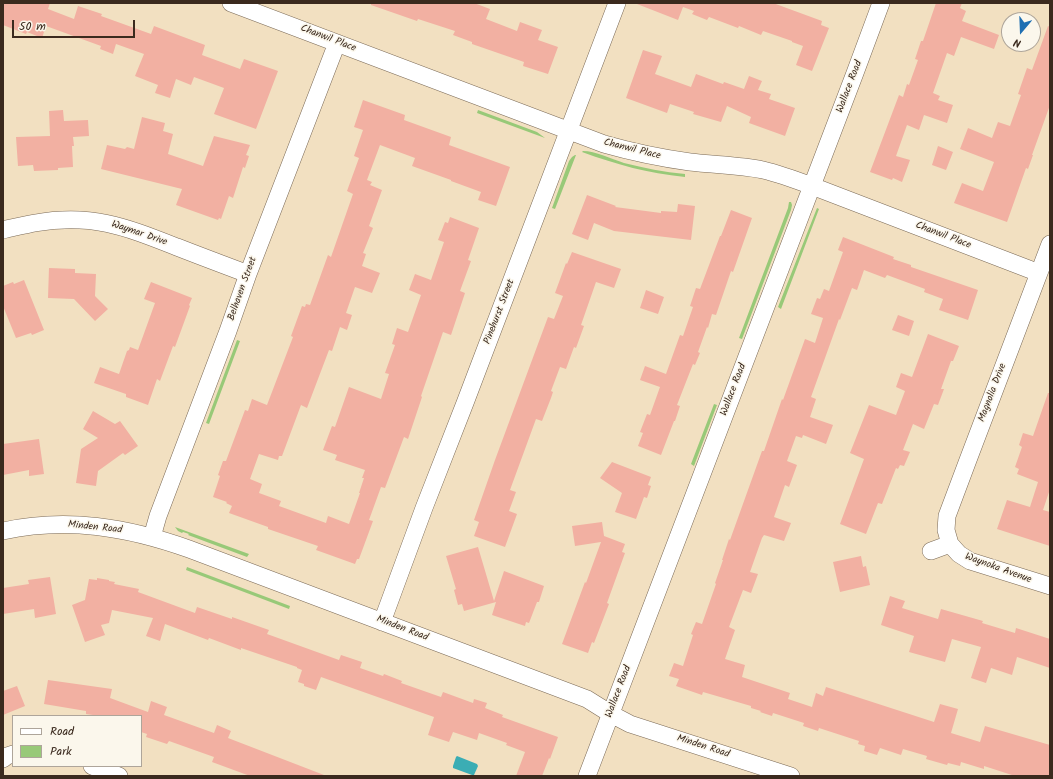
<!DOCTYPE html>
<style>
body{margin:0}
#map{position:relative;width:1053px;height:779px;overflow:hidden;background:#f2e0c1;font-family:Kalam,sans-serif}
canvas{display:block}
.frame{position:absolute;inset:0;border:4px solid #3b2a1e;pointer-events:none}
.legend{position:absolute;left:12px;top:715px;width:130px;height:52px;box-sizing:border-box;background:#fbf7ec;border:1px solid #aea59a;margin:0;padding:5px 7px;list-style:none;font-size:12px;color:#3b2a1e}
.legend li{display:flex;align-items:center;gap:8px;height:20px}
.legend b{width:20px;border:1px solid #aea59a}
.north{position:absolute;left:1001px;top:12px;width:40px;height:40px;box-sizing:border-box;background:#fbf7ec;border:1px solid #aea59a;border-radius:50%;rotate:199deg;font-size:11px;font-weight:700;line-height:16px;text-align:center;color:#3b2a1e}
.north::after{content:'';display:block;margin:auto;width:14px;height:18px;background:#1f6fb2;clip-path:polygon(50% 0,100% 100%,50% 72%,0 100%)}
.scale{position:absolute;left:12px;top:20px;width:123px;height:18px;box-sizing:border-box;border:2px solid #3b2a1e;border-top:0;padding-left:5px;font-size:12px;line-height:14px;white-space:nowrap;color:#3b2a1e;-webkit-text-stroke:3px #fbf7ec;paint-order:stroke}
</style>
<div id="map">
<canvas width="1053" height="779"></canvas>
<div class="frame"></div>
<ul class="legend">
<li><b style="height:5px;background:#fff"></b>Road</li>
<li><b style="height:11px;background:#98c978"></b>Park</li>
</ul>
<div class="north">N</div>
<div class="scale">50 m</div>
</div>
<script>
const g = document.querySelector('canvas').getContext('2d');
g.lineJoin = 'round';
function paint(path, color) { g.fillStyle = color; g.fill(path, 'evenodd'); }
function strokePath(path, color, width, dash) { g.strokeStyle = color; g.lineWidth = width; g.lineCap = dash ? 'butt' : 'round'; g.setLineDash(dash || []); g.stroke(path); }
function drawText(font, color, halo, rows, align = 'center') {
  g.font = font + ' Kalam,sans-serif'; g.lineWidth = 3; g.setLineDash([]); g.textBaseline = 'middle'; g.strokeStyle = halo; g.fillStyle = color; for (const [text, x, y, turn = 0] of rows) {
    g.save(); g.translate(x, y); g.rotate((+turn || 0) * Math.PI / 180); g.textAlign = isNaN(turn) ? turn : align; if (halo) g.strokeText(text, 0, 0); g.fillText(text, 0, 0); g.restore();
  }
}
const green = new Path2D(`
 M478 110 537 132 545 138 477 113Z
 M583 151C595 151 612 159 624 163 644 168 664 172 685 174V177C647 173 618 165 582 152Z
 M575 155H576L555 209 552 208 569 161 572 157Z
 M789 202H791L792 205 791 210 742 339 739 338 788 208Z
 M817 208 819 209 781 309 778 307Z
 M237 340 240 341 209 424 206 423Z
 M714 404 717 405 694 466 691 464Z
 M175 527 249 554 247 557 188 535 189 534 183 532 182 533 178 531Z
 M187 567 290 606 289 609 186 570Z`);
const water = new Path2D(`
 M457 756 477 764 478 766 474 775H472L453 768V766L456 757Z`);
const building = new Path2D(`
 M3 3H50L48 9 74 19 78 6 102 14 101 16 151 34 154 26 205 45 202 55 240 69 244 59 278 71 256 129 214 114 224 88 194 77 191 85 176 79 170 98 155 93 158 85 135 76 144 54 116 44 113 54 100 49 101 46 46 26 42 38 27 32 26 34 3 25Z
 M371 3H474L490 9 486 19 517 31 520 22 542 30 538 40 558 47 548 74 523 66 524 62 472 44V42L453 35 455 31 418 19 417 21 371 5Z
 M638 3H773L822 21 821 25 829 28 812 71 796 65 803 46 792 42V41L763 31 761 35 739 26 738 28 709 17 707 20 692 14 694 11 683 7 678 20 637 4Z
 M936 3H962L960 8 966 11 962 21 999 35 994 49 961 37 954 56 947 53 933 93 940 96 938 100 953 105 947 123 924 115 919 130 907 125 896 156 910 160 902 182 893 178 892 180 870 172 899 95 903 97 907 84 909 85 918 60 915 59 921 41H923Z
 M1048 26 1050 27V105L1032 155H1033L1028 169 1026 168 1007 222 954 203 962 183 983 191 994 162 960 149 968 128 992 138 998 122 1010 126 1021 95 1018 94 1027 68 1032 70Z
 M643 50 662 56 655 74 691 87 696 74 723 84 724 82 744 89 749 76 762 81 758 90 771 94 769 99 795 108 785 136 749 123 751 117 727 106 721 122 693 114 694 112 670 104 667 113 626 98Z
 M363 100 405 115 404 120 451 137 449 145 510 167 496 206 478 200 481 192 451 181V180L412 166 415 158 380 145 367 180 372 182 370 185 382 190 369 226 373 228 363 253 366 254 362 266 380 273 372 293 355 287 346 313 352 315 347 330 340 327 332 351 329 350 307 408 301 405 282 456H279L278 460 259 454 250 479 262 484 259 493 281 501 279 506 326 523 328 516 349 524 360 493H359L364 478H362L365 470 335 460 337 455 323 450 332 426 335 427 349 387 381 399 389 374 385 373 395 345 392 344 397 328 408 332 421 295 409 290 415 274 431 280 444 242 438 240 445 222 448 223 450 217 479 228 468 260 471 261 460 291 465 293 451 335 443 332 421 396 422 397 408 439 404 437 385 488 381 487 369 520 373 521 359 559H357L355 564 316 550 318 546 268 529V527L229 513 232 506 226 503 227 502 213 497 220 476 218 475 223 461H226L245 410 248 411 252 399 267 405 293 337 291 336 302 306 305 307 306 304 310 305 328 255 331 257 353 194 347 191 359 158 354 156 363 130 354 127Z
 M63 110 64 121 88 120 89 136 73 137 74 146H72L73 167 58 168V170L34 171 33 165 18 166 16 137 50 136 49 111Z
 M142 117 165 123 163 131 173 134 168 154 203 166 214 136 250 145 246 155 249 156 245 168 243 167 233 198 229 196 221 219 219 218 218 220 176 205 182 189 101 169 107 145 125 149 127 147 134 149Z
 M938 146 953 152 946 170 932 165Z
 M587 195 616 206 615 207 661 213V211L677 212 678 204 695 206 691 240 614 231 594 223 588 240 572 234Z
 M731 210 752 218 733 272 731 271 716 315 712 314 708 328 707 327 698 352 700 353 695 365 693 364 677 405 680 406 675 421H674L661 455 638 446 643 433 640 432 647 414 650 415 660 387 640 380 645 366 666 374 680 335 683 336 693 307 690 306 696 288 700 289 720 236H721Z
 M843 237 894 257 893 259 911 265V267L978 290 968 320 939 310 943 299 924 292 925 289 887 275 885 278 864 270 857 290 852 288 840 320 839 319 811 397 816 399 810 417 833 425 826 444 803 435 802 438 796 436 787 461 797 465 789 487 785 485 774 517 791 523 784 541 764 535 762 538 750 572 758 574 751 593 743 590 729 627 735 630 725 659 745 665 742 677 790 693 788 699 812 707 816 693 823 696 826 687 934 722 940 704 958 709 951 733 980 742 985 726 1050 745V776H1015L984 766V769L961 762 960 766 948 763 947 765 926 759 927 756 903 749 901 755 880 748 877 755 864 751 865 746 858 744 859 741 819 728 818 731 803 726 804 723 773 713 772 716 760 712 761 711 751 708V706L703 692 702 695 676 686 679 679 669 676 674 663 683 666 693 635 691 634 696 622 702 624 716 584 715 583 723 560H722L729 539 730 540 762 451H764L782 399 783 400 805 339 815 343 823 318 811 314 817 298 820 299 824 289 829 291 843 252 838 250Z
 M572 252 621 269 614 288 596 282 581 325 584 326 576 348 574 347 566 369 560 367 551 391 553 392 551 398 542 421 536 419 510 490 516 492 509 511 517 514 505 547 474 536 479 522 474 520 495 460 548 317 554 319 563 296 555 293 566 263 567 264Z
 M49 268 75 269V273L96 274 95 296 108 309 95 321 74 299 48 298Z
 M24 280 44 330 32 335 31 333 16 338 3 306V286L13 282 14 284Z
 M151 282 192 298 189 305 190 306 175 347 173 346 160 381 157 379 148 405 126 397V394L94 383 100 367 119 374 127 351 129 350 130 347 138 350 155 303 144 299Z
 M646 290 664 297 658 314 640 308Z
 M898 315 914 321 909 336 892 330Z
 M928 334 959 346 953 361H951L941 389H944L938 405 934 404 924 429 913 424 903 450 910 452 904 466 900 465 898 469 896 468 882 504 878 503 866 534 840 524 864 459 850 453 869 405 896 415 905 391 896 387 901 373 912 377Z
 M1048 393H1050V489L1043 510 1050 512V546L997 529 1007 500 1030 507 1038 482 1017 474 1019 469 1015 467 1022 447 1019 445 1023 433 1033 436Z
 M93 411 115 424 120 421 138 446 125 455 123 453 98 471 96 486 76 483 81 449 98 438 83 429Z
 M39 439 44 474 29 476V470L3 475V444Z
 M612 462 651 477 648 485 651 486 647 498 644 497 636 519 615 512 622 493 600 478Z
 M602 522 604 536 625 544 622 552 625 553 607 603 609 604 594 643 592 642 588 653 562 644 585 582 586 583 601 542 575 546 572 526Z
 M478 547 494 601 504 571 544 586 539 602H537L529 623 526 622 525 626 492 615 496 602 464 611 462 604 458 605 454 590 456 589 446 556Z
 M861 556 863 567 866 566 870 585 840 592 833 562Z
 M50 577 56 614 35 618 34 609 3 614V588L29 584 28 580Z
 M97 578 109 580V581L115 582 114 584 139 589 138 592 195 613 197 607 232 619V617L269 630 267 634 339 660 341 655 362 662 360 668 383 676 384 674 402 681 401 683 441 697 443 692 473 703 474 699 487 703 485 708 503 715 502 717 558 737 550 759 549 758 542 776H516L525 752 506 745 507 743 479 733 477 740 453 732 449 742 428 735 434 717 321 677 316 690 304 686V684L298 682 302 670 297 668V667L241 648V650L209 638 208 640 165 624 160 641 146 636 153 618 112 610 109 623 101 625 105 635 85 642 72 605 85 600 89 579 97 580Z
 M890 596 905 601 902 608 938 619 941 609 983 621 982 623 1015 633 1016 628 1050 639V668L1017 657 1012 675 991 668 986 683 971 678 981 647 952 639 945 662 909 652 914 636 881 625Z
 M48 680 112 689 110 698 148 712 151 701 167 707 164 715 214 733 217 725 231 731 228 738 324 775V776H250L212 762 214 757 169 741 167 744 146 737 147 734 141 732V716H100L86 714V711L44 704Z
 M17 686 25 706 3 715V691Z`);
const street = new Path2D(`
 M231 3 604 144C632 152 661 158 690 162 715 165 739 165 763 170 780 174 796 180 812 186L1039 273
 M3 230C13 227 25 225 35 223 92 213 126 227 177 247 200 256 224 265 248 274
 M1050 244 968 460 947 516 946 530 950 544 959 554 970 561 1050 586
 M3 531C67 517 127 527 189 549L587 699 611 714 630 724 791 776
 M152 537 158 516 228 331 248 274 337 43
 M931 551 950 544
 M382 622 424 508 465 403 617 3
 M3 759 7 756 13 754
 M92 766 119 776
 M587 776 855 73 881 3`);
const streetNames = [
 ["Chanwil Place",328,39,21],
 ["Wallace Road",850,87,-69],
 ["Chanwil Place",632,150,14],
 ["Waymar Drive",139,234,19],
 ["Chanwil Place",943,236,21],
 ["Belhaven Street",243,289,-70],
 ["Pinehurst Street",500,312,-69],
 ["Wallace Road",734,390,-69],
 ["Magnolia Drive",993,393,-69],
 ["Minden Road",95,528,6],
 ["Waynoka Avenue",998,569,20],
 ["Minden Road",402,629,21],
 ["Wallace Road",619,692,-69],
 ["Minden Road",703,747,18]
];
paint(green, '#98c978');
paint(water, '#3badb4');
paint(building, '#f2b0a2');
strokePath(street, '#7b6a57', 18);
strokePath(street, '#fff', 17);
drawText('10px', '#3b2a1e', '#fbf7ec', streetNames);
</script>
